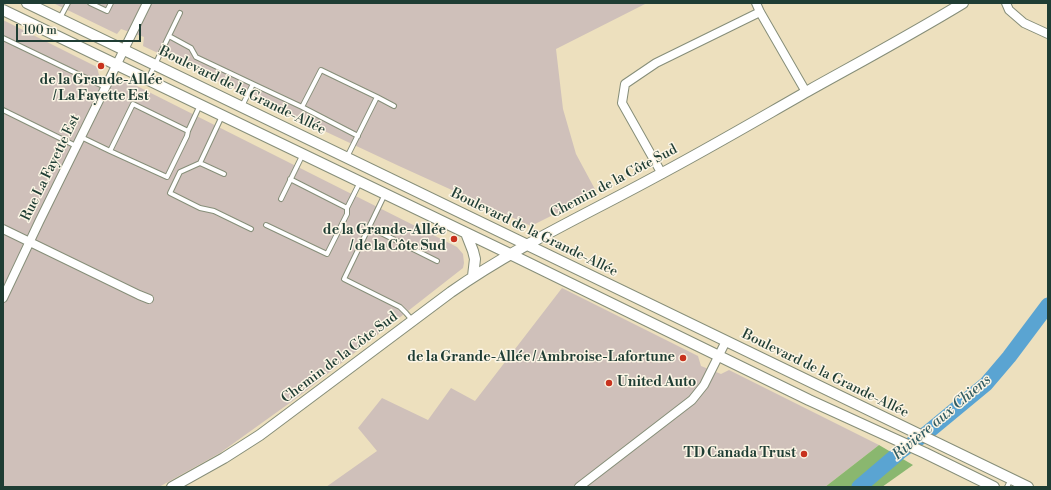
<!DOCTYPE html>
<meta charset="utf-8">
<style>
body{margin:0}
#map{position:relative;width:1051px;height:490px;overflow:hidden;background:#ede0be;font-family:"Libre Bodoni",serif}
canvas{display:block}
.frame{position:absolute;inset:0;border:4px solid #1f3d34;pointer-events:none}
.scale{position:absolute;left:16px;top:24px;width:125px;height:18px;box-sizing:border-box;border:2px solid #1f3d34;border-top:0;padding-left:5px;font-size:12px;line-height:14px;white-space:nowrap;color:#1f3d34;-webkit-text-stroke:3px #fcf5e5;paint-order:stroke}
</style>
<div id="map">
<canvas width="1051" height="490"></canvas>
<div class="frame"></div>
<div class="scale">100 m</div>
</div>
<script>
const g = document.querySelector('canvas').getContext('2d');
g.lineJoin = 'round';
function paint(path, color) { g.fillStyle = color; g.fill(path, 'evenodd'); }
function strokePath(path, color, width, dash) { g.strokeStyle = color; g.lineWidth = width; g.lineCap = dash ? 'butt' : 'round'; g.setLineDash(dash || []); g.stroke(path); }
function drawText(font, color, halo, rows, align = 'center') {
  g.font = font + ' "Libre Bodoni",serif'; g.lineWidth = 3; g.setLineDash([]); g.textBaseline = 'middle'; g.strokeStyle = halo; g.fillStyle = color; for (const [text, x, y, turn = 0] of rows) {
    g.save(); g.translate(x, y); g.rotate((+turn || 0) * Math.PI / 180); g.textAlign = isNaN(turn) ? turn : align; if (halo) g.strokeText(text, 0, 0); g.fillText(text, 0, 0); g.restore();
  }
}
const industrial = new Path2D(`
 M53 3H647L556 49 563 109 576 154 597 193 531 226 399 166 143 46 144 37 121 29 117 34Z
 M3 20 97 67 99 75 120 85 127 81 457 247 463 254 464 263 463 268 298 397 220 453 159 487H3Z
 M562 288 698 356 701 366 721 374 729 370 879 445 825 487H326L377 451 358 428 382 398 428 420 451 388 475 401Z`);
const forest = new Path2D(`
 M879 445 913 465 882 487H825Z`);
const river = new Path2D(`
 M859 487 900 452 928 432 986 384 1009 357 1048 305`);
const service = new Path2D(`
 M90 3 107 11 111 3
 M60 18 68 3
 M169 36 191 48 196 57 253 84 242 106
 M3 38 105 87
 M148 79 180 13
 M253 84 302 107 321 70 377 97 347 157
 M377 97 394 106
 M302 107 358 136
 M3 110 76 146
 M222 116 200 163 180 172 170 193 200 208 214 211 251 229
 M81 137 110 151 133 104 188 131 200 105
 M110 151 167 177 187 136 188 131
 M200 163 224 174
 M290 179 347 208 360 182
 M385 194 344 279 400 307 406 313 412 320
 M281 199 303 154
 M266 225 327 254 347 214V208
 M369 227 437 261
 M1007 487 1011 479`);
const minor = new Path2D(`
 M756 3 760 12 806 92
 M1006 3 1009 10 1024 23 1048 34
 M662 174 622 103 625 84 656 63 760 12
 M3 229 139 295 149 299
 M3 298 39 222 147 3
 M579 487 692 400 704 385 726 341`);
const tertiary = new Path2D(`
 M27 3 1028 487
 M3 10 510 254 809 400 925 453 994 487
 M466 233 473 251 475 259 473 276
 M172 487 224 458 260 435 451 292C515 247 585 215 653 178 706 150 757 120 808 91 860 62 912 34 963 3`);
const markers = [
 [101,66,4,"#c8321e"],
 [454,239,4,"#c8321e"],
 [683,358,4,"#c8321e"],
 [609,383,4,"#c8321e"],
 [804,454,4,"#c8321e"]
];
const poiNames = [
 ["de la Grande-Allée",101,81,"center"],
 ["/ La Fayette Est",101,97,"center"],
 ["de la Grande-Allée",446,231],
 ["/ de la Côte Sud",446,247],
 ["de la Grande-Allée / Ambroise-Lafortune",675,358],
 ["United Auto",617,383,"left"],
 ["TD Canada Trust",796,454]
];
const streetNames = [
 ["Boulevard de la Grande-Allée",242,91,26],
 ["Rue La Fayette Est",51,168,-64],
 ["Chemin de la Côte Sud",614,182,-28],
 ["Boulevard de la Grande-Allée",534,233,26],
 ["Chemin de la Côte Sud",340,358,-37],
 ["Boulevard de la Grande-Allée",825,374,26]
];
const waterNames = [
 ["Rivière aux Chiens",942,418,-40]
];
paint(industrial, '#cfc0ba');
paint(forest, '#8ab76f');
strokePath(river, '#5aa4d2', 15);
strokePath(service, '#868e79', 6);
strokePath(minor, '#868e79', 10);
strokePath(tertiary, '#868e79', 12);
strokePath(service, '#fff', 4);
strokePath(minor, '#fff', 8);
strokePath(tertiary, '#fff', 10);
for (const [x, y, r, color] of markers) { const dot = new Path2D(); dot.arc(x, y, r, 0, 2 * Math.PI); g.fillStyle = color; g.fill(dot); strokePath(dot, '#fcf5e5', 1.5); }
drawText('bold 14px', '#1f3d34', '#fcf5e5', poiNames, 'right');
drawText('14px', '#1f3d34', '#fcf5e5', streetNames);
drawText('italic 15px', '#315c63', '#fcf5e5', waterNames);
</script>
